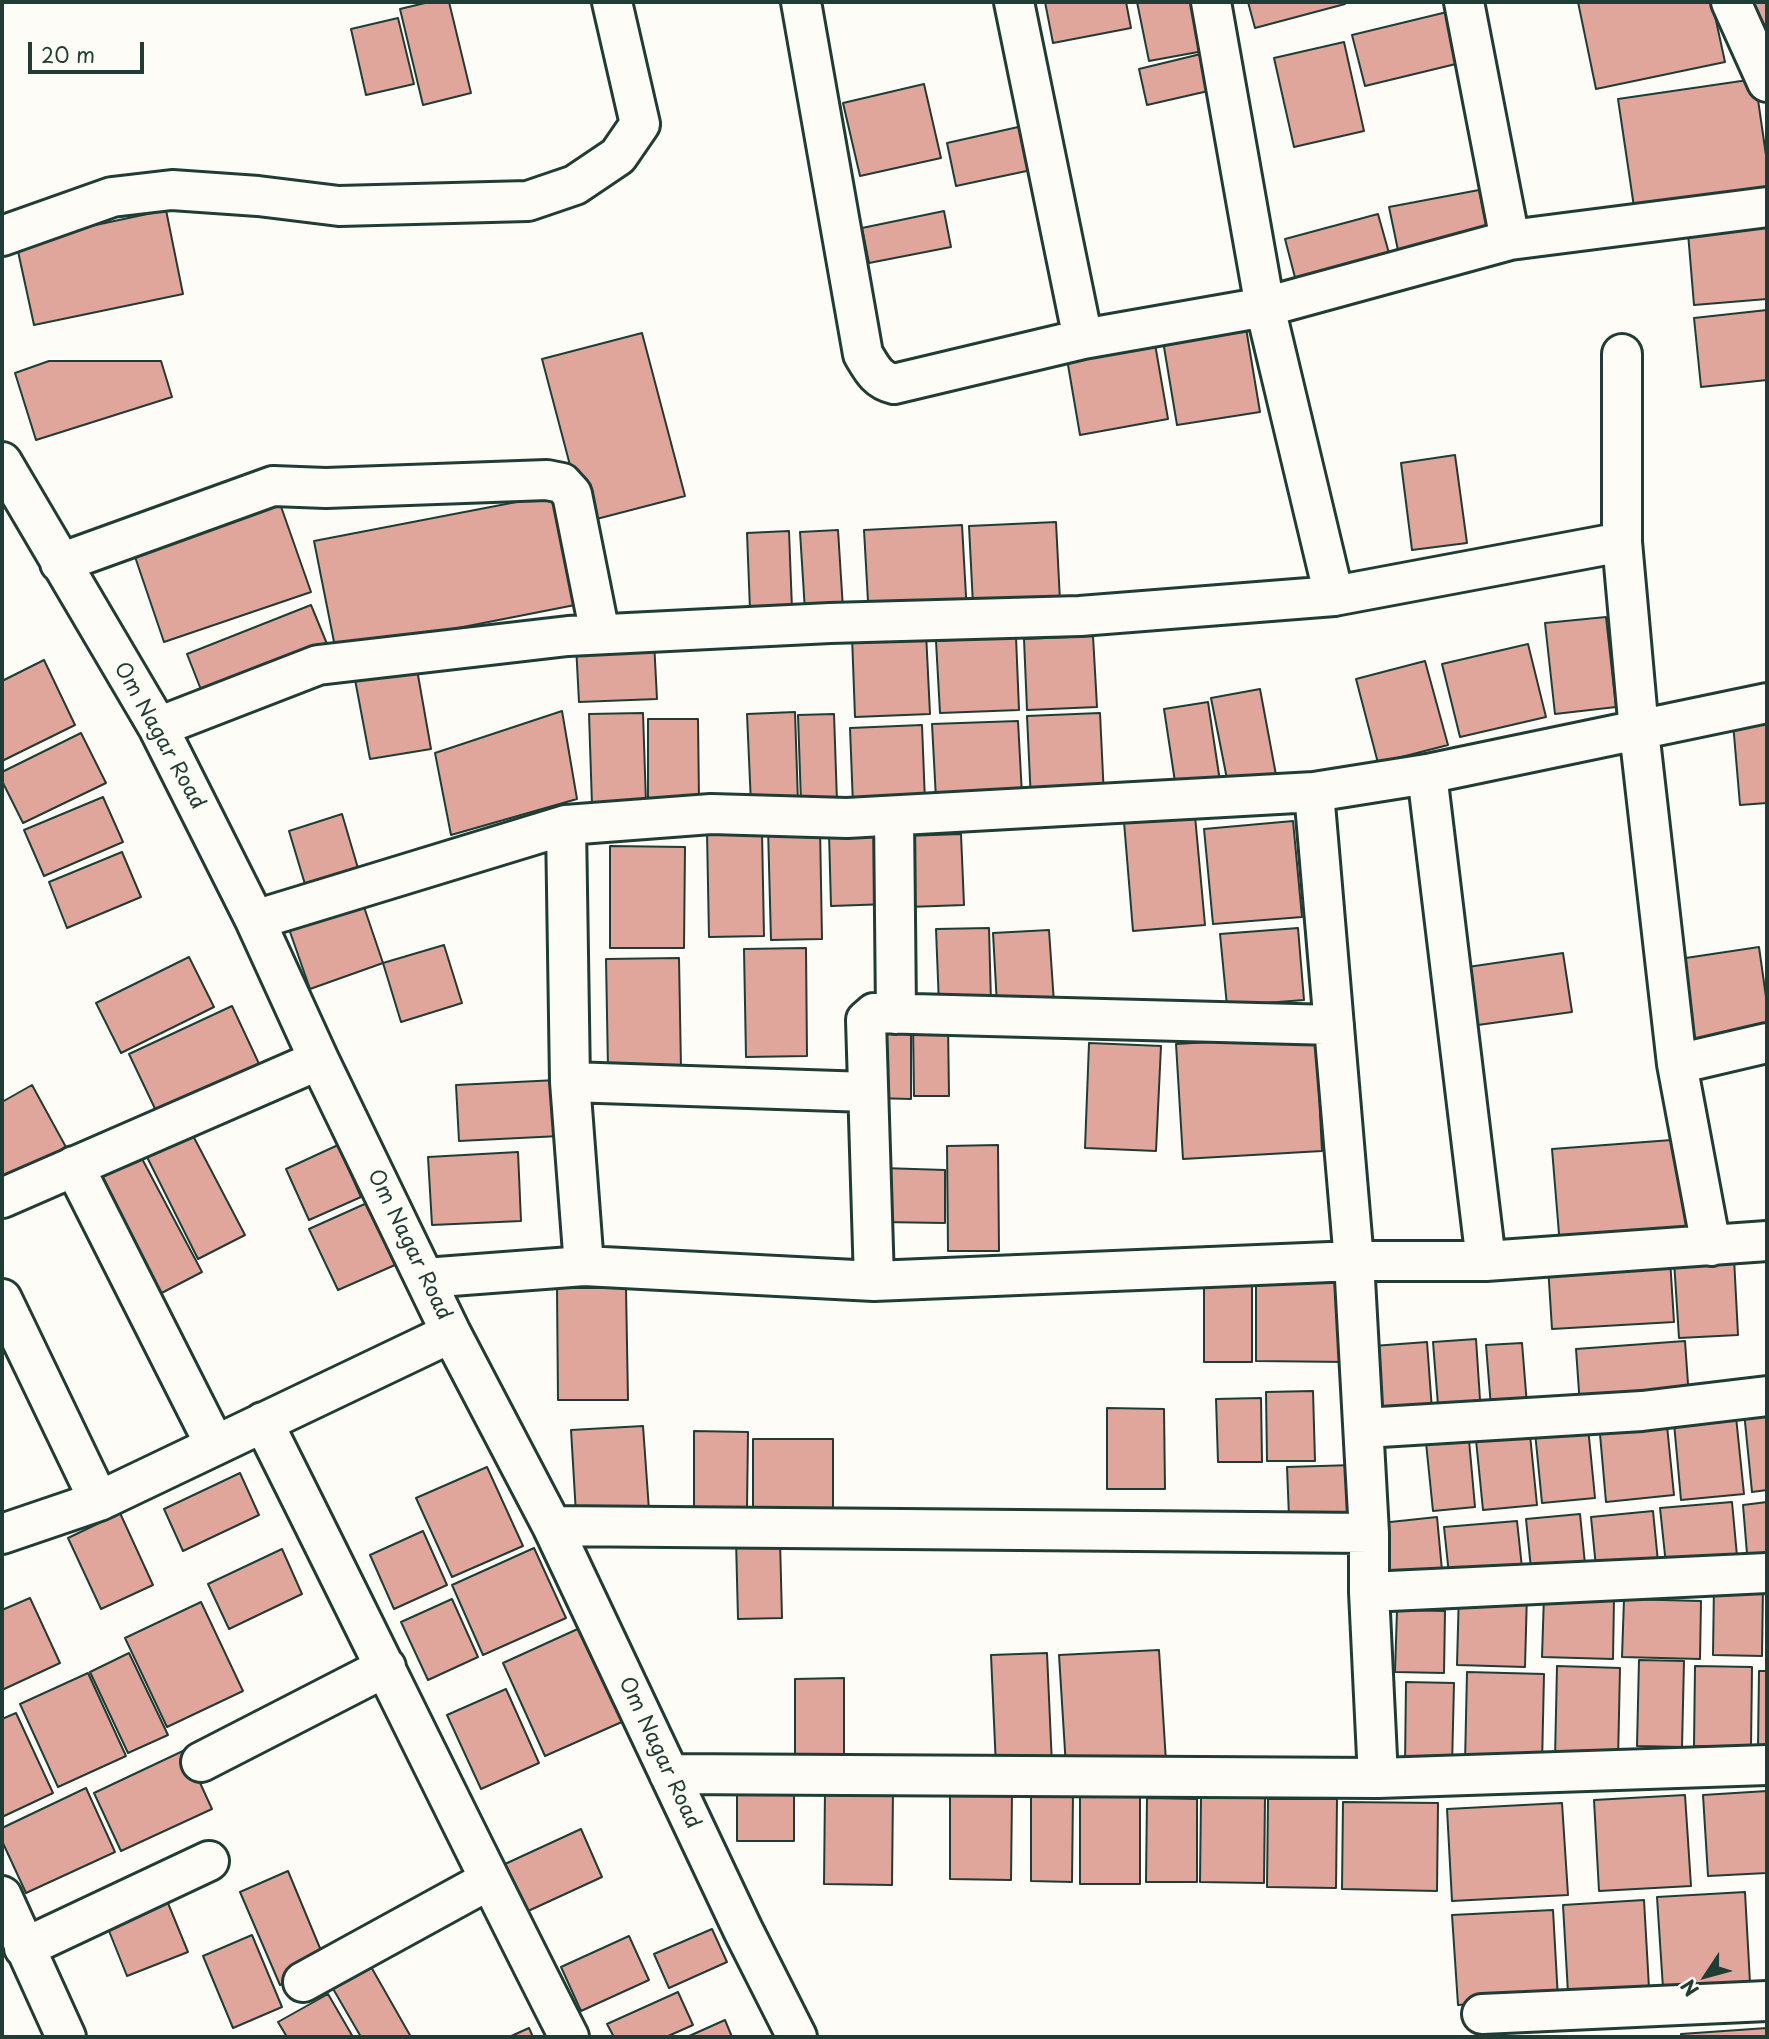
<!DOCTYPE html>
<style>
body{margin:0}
#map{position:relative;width:1769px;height:2039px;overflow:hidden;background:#fdfcf7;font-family:"Playpen Sans",sans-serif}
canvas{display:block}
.frame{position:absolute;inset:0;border:4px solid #1f3d34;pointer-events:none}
.north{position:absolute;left:1671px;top:1941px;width:70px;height:70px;-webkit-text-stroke:5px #fdfcf7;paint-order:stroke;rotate:234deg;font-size:19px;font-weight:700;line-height:28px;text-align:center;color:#1f3d34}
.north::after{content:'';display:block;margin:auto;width:24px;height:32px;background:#1f3d34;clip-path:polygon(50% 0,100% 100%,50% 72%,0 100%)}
.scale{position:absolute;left:28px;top:42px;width:116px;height:32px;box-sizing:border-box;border:4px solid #1f3d34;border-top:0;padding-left:9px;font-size:21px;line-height:24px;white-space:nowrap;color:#1f3d34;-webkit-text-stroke:5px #fdfcf7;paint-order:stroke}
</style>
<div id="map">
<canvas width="1769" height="2039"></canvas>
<div class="frame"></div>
<div class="north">N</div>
<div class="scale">20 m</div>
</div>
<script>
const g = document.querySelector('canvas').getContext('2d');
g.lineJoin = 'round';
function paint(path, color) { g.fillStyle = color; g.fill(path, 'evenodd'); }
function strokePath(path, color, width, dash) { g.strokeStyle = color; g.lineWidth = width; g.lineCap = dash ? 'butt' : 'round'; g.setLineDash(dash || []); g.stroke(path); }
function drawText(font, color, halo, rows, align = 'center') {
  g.font = font + ' "Playpen Sans",sans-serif'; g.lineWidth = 7; g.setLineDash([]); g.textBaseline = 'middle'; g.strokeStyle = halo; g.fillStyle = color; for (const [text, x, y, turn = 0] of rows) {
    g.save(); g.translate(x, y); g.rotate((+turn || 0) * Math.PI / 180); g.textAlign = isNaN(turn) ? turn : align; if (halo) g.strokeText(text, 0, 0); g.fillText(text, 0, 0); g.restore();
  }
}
const building = new Path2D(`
 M429 2H449L471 93 423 105 400 9Z
 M1045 2H1126L1131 28 1053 43Z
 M1137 2H1200L1209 50 1149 61Z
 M1248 2H1345V4L1255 28Z
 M1578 2H1712L1725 62 1596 89Z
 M1744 2H1767V31L1760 35Z
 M1447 12 1460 63 1365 86 1352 35Z
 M398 18 414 84 366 95 351 29Z
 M1344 42 1364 131 1294 147 1274 58Z
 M1209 52 1217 89 1147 105 1139 69Z
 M1755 79 1767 162V188L1634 207 1618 99Z
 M924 84 941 158 860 176 843 103Z
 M1027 125 1036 169 956 186 947 143Z
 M1479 190 1489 238 1399 255 1389 207Z
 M166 210 183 294 34 325 16 242Z
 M944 211 951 247 869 263 862 228Z
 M1378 214 1392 264 1298 289 1285 239Z
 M1767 227V299L1694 305 1688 233Z
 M1767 310V380L1701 387 1694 318Z
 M1246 328 1260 412 1177 425 1163 341Z
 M642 333 685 496 585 522 542 359Z
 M1155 344 1168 419 1080 435 1067 359Z
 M49 361H161L172 397 36 440 15 373Z
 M1455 455 1467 543 1412 550 1401 463Z
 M558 494 580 604 336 652 314 541Z
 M278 498 311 592 164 642 132 548Z
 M1056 522 1060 601 973 605 969 526Z
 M962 525 967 614 869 619 864 530Z
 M838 530 843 609 805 611 800 532Z
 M789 531 792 609 750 610 747 533Z
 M311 605 332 656 207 705 187 654Z
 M1606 617 1616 707 1555 714 1545 623Z
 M926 633 930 714 855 717 852 636Z
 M1093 636 1097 707 1027 710 1024 639Z
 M1016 637 1019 710 940 713 936 641Z
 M654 641 657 699 579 702 576 645Z
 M1528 644 1546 717 1460 737 1442 664Z
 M415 658 431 749 370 759 353 669Z
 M44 660 75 725 2 761V681Z
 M1425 661 1448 745 1378 763 1356 679Z
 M1260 689 1276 775 1228 784 1211 698Z
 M1208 702 1221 788 1177 795 1164 709Z
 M562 711 577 799 451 835 435 753Z
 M795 712 798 803 751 804 747 714Z
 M643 713 646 803 592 805 589 714Z
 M1100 713 1104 797 1031 801 1027 716Z
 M834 714 837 802H801L798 715Z
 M648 719H698L699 801H648Z
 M1767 720V803L1740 805 1733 723Z
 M1018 721 1022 795 936 799 932 724Z
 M922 725 925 802 853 805 850 728Z
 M81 733 106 783 23 823 2 781V772Z
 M103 797 123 842 44 876 24 830Z
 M342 814 360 875 307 891 289 831Z
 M1195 816 1205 925 1133 931 1124 822Z
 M1293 821 1302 917 1213 924 1204 829Z
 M820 827 822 939 771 940 768 828Z
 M707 832H762L764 936 709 937Z
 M886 832 889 904 831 906 829 833Z
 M961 834 964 905 908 907 905 836Z
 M610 846 685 847 684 948H610Z
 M122 852 141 897 67 928 49 882Z
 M363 904 383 963 310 989 289 929Z
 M989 928 991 1003 939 1005 936 929Z
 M1298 928 1304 1000 1227 1006 1220 934Z
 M1049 930 1054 1003 997 1005 993 933Z
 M444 945 462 1003 401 1022 383 963Z
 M1759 947 1767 1004V1036L1693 1046 1679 959Z
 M806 948 807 1056 746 1057 744 949Z
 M1563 953 1572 1012 1478 1025 1468 967Z
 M189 957 214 1007 121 1053 96 1003Z
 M679 958 681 1068 608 1069 606 959Z
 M232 1006 261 1068 158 1115 129 1054Z
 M948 1023 949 1096H914L913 1024Z
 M873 1031 911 1032V1099L873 1098Z
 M1316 1036 1322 1151 1183 1159 1176 1044Z
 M1089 1043 1161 1046 1156 1151 1085 1148Z
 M557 1080 560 1136 459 1141 456 1085Z
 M32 1085 67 1149 2 1184V1102Z
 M190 1130 245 1235 198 1259 145 1153Z
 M1685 1139 1692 1235 1560 1246 1552 1149Z
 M338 1145 361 1197 309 1220 286 1169Z
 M998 1145 999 1251H948L947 1146Z
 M518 1152 521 1221 432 1225 428 1157Z
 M140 1155 202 1272 152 1298 91 1182Z
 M882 1168 945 1170V1223L881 1222Z
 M367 1203 395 1265 338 1290 309 1229Z
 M1734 1258 1738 1335 1679 1338 1674 1261Z
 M1670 1259 1674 1322 1552 1329 1548 1266Z
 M1256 1281 1347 1282 1346 1362 1256 1361Z
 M1204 1285H1252V1362H1204Z
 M557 1288H626L628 1400H558Z
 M1476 1339 1481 1415 1439 1418 1433 1342Z
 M1685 1341 1689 1398 1580 1406 1576 1349Z
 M1427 1342 1432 1410 1377 1414 1373 1346Z
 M1522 1343 1527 1405 1491 1407 1486 1345Z
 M1313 1391 1315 1461H1267L1266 1392Z
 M1261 1398 1262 1462H1218L1216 1399Z
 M1107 1408 1164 1409 1165 1489H1107Z
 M1767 1410V1490L1752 1492 1744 1412Z
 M1666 1416 1674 1495 1606 1502 1599 1423Z
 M1736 1417 1744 1494 1681 1500 1674 1423Z
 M1529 1425 1537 1505 1483 1510 1475 1430Z
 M643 1426 649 1510 576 1514 571 1430Z
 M1588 1427 1595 1498 1542 1503 1535 1432Z
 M1468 1429 1475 1507 1433 1511 1425 1433Z
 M694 1431 748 1432 747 1508 694 1507Z
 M753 1439H833V1509H753Z
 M1354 1465 1356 1515 1289 1517 1287 1467Z
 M487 1467 523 1546 452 1577 416 1498Z
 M240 1473 259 1515 183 1551 164 1509Z
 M1732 1502 1738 1567 1667 1574 1660 1508Z
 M1767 1502V1564L1748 1566 1743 1505Z
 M1653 1511 1659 1572 1597 1577 1591 1517Z
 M120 1513 153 1585 101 1609 68 1538Z
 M1580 1514 1586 1574 1532 1579 1526 1519Z
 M1437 1517 1443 1581 1387 1587 1381 1523Z
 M1517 1521 1523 1577 1450 1584 1444 1527Z
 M423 1531 447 1585 394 1609 370 1555Z
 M736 1540H780L782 1618 738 1619Z
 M534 1548 566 1618 483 1655 452 1585Z
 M282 1549 302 1594 229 1629 208 1584Z
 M1714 1584 1763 1585 1762 1656 1713 1655Z
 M1459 1591 1527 1593 1525 1667 1457 1665Z
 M1544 1595 1614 1597 1613 1659 1542 1657Z
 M30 1598 60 1663 2 1690V1610Z
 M452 1599 478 1657 428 1680 401 1622Z
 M1624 1599 1701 1601 1700 1659 1622 1657Z
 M201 1602 243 1691 167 1727 125 1638Z
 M1397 1610 1445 1611 1444 1673 1395 1672Z
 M582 1627 624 1721 545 1756 503 1663Z
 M1159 1650 1166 1762 1066 1767 1059 1655Z
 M129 1653 168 1735 128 1753 90 1672Z
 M1047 1653 1052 1765 996 1767 991 1655Z
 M1639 1660 1684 1661 1682 1747 1637 1746Z
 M1557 1666 1620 1668 1618 1761 1555 1759Z
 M1695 1666 1752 1667 1751 1747 1694 1746Z
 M1759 1671H1767V1748L1758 1747Z
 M1467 1672 1544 1674 1542 1765 1465 1763Z
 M88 1673 126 1756 58 1787 20 1704Z
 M844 1678V1759H795V1679Z
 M1406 1682 1454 1683 1452 1767 1405 1766Z
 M506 1689 539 1763 481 1789 447 1715Z
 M16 1713 53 1793 2 1817V1719Z
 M185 1750 212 1809 121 1851 94 1793Z
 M86 1788 115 1852 26 1893 2 1841V1828Z
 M825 1790H893L892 1885 824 1884Z
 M737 1791 794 1792V1841H737Z
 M1767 1791V1873L1708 1876 1703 1795Z
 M950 1793H1012L1011 1880 950 1879Z
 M1031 1793H1073L1072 1882 1031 1881Z
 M1080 1794 1140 1795V1884H1080Z
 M1685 1795 1691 1886 1599 1891 1594 1800Z
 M1201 1797H1265L1264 1883 1200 1882Z
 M1147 1798 1197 1799V1882H1146Z
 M1268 1799H1337L1336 1888 1267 1887Z
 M1343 1802 1438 1803 1437 1891 1342 1889Z
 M1562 1803 1568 1895 1452 1901 1447 1809Z
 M581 1829 602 1877 526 1912 505 1864Z
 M288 1871 327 1965 280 1985 240 1892Z
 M163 1891 188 1952 127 1976 103 1916Z
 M1745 1892 1750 1983 1663 1988 1657 1897Z
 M1644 1900 1649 1988 1568 1993 1563 1905Z
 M1553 1910 1558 1999 1458 2005 1452 1915Z
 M712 1929 727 1962 669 1988 654 1954Z
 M252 1935 282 2007 233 2028 203 1956Z
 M629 1936 649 1980 581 2011 561 1967Z
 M370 1965 411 2037H361L332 1987Z
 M678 1992 693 2025 666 2037H614L607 2024Z
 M328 1994 353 2037H287L278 2022Z
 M725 2020 732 2037H687Z
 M529 2028 533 2037H509Z
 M1767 2028V2037H1681V2034Z`);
const minor = new Path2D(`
 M801 2 863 354C872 369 877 380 894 384L1083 339 1265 307 1510 240 1767 207
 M1014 2 1083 339
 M1211 2 1265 307 1334 596
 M1464 2 1510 240
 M1731 2 1767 82
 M2 236 112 197 172 190 258 196 339 206 528 201 575 185 618 156 640 124 612 2
 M2 462 158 727 255 920 319 1060 451 1333 552 1526 743 1930 797 2037
 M1622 542 1639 731 1677 1064 1711 1246
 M60 563 273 486 326 488 547 480 562 483 572 494 600 634
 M158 727 318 665 568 636 830 623 1080 616 1334 596 1622 542V354
 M1427 774 1486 1261
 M1314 792 1354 1261 1369 1533V1592L1378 1778
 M894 816 896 1014
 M566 825 570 1082 584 1266
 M255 920 566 825 711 814 847 818 1314 792 1427 774 1767 703
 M1677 1064 1767 1043
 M570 1082 867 1092
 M74 1166 215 1445
 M2 1198 319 1060
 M425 1278 584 1266 874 1281 1354 1261H1486L1767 1241
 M874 1281 866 1020 874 1013 1334 1025
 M2 1299 99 1501
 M263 1422C366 1627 465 1833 569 2037
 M1364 1428 1642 1411 1767 1396
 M552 1526 1369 1533
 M2 1534 99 1501 451 1333
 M1369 1592 1767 1573
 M201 1762 386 1667
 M669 1774 1378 1778 1767 1765
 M2 1896 66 2037
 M24 1948 209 1861
 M303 1982 489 1880
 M1482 2014 1767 2001`);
const streetNames = [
 ["Om Nagar Road",159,736,61],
 ["Om Nagar Road",409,1245,64],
 ["Om Nagar Road",659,1753,65]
];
paint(building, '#e0a69c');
strokePath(building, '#1f3d34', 2);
strokePath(minor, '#1f3d34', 44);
strokePath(minor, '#fdfcf7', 38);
drawText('21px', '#1f3d34', '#fdfcf7', streetNames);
</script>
